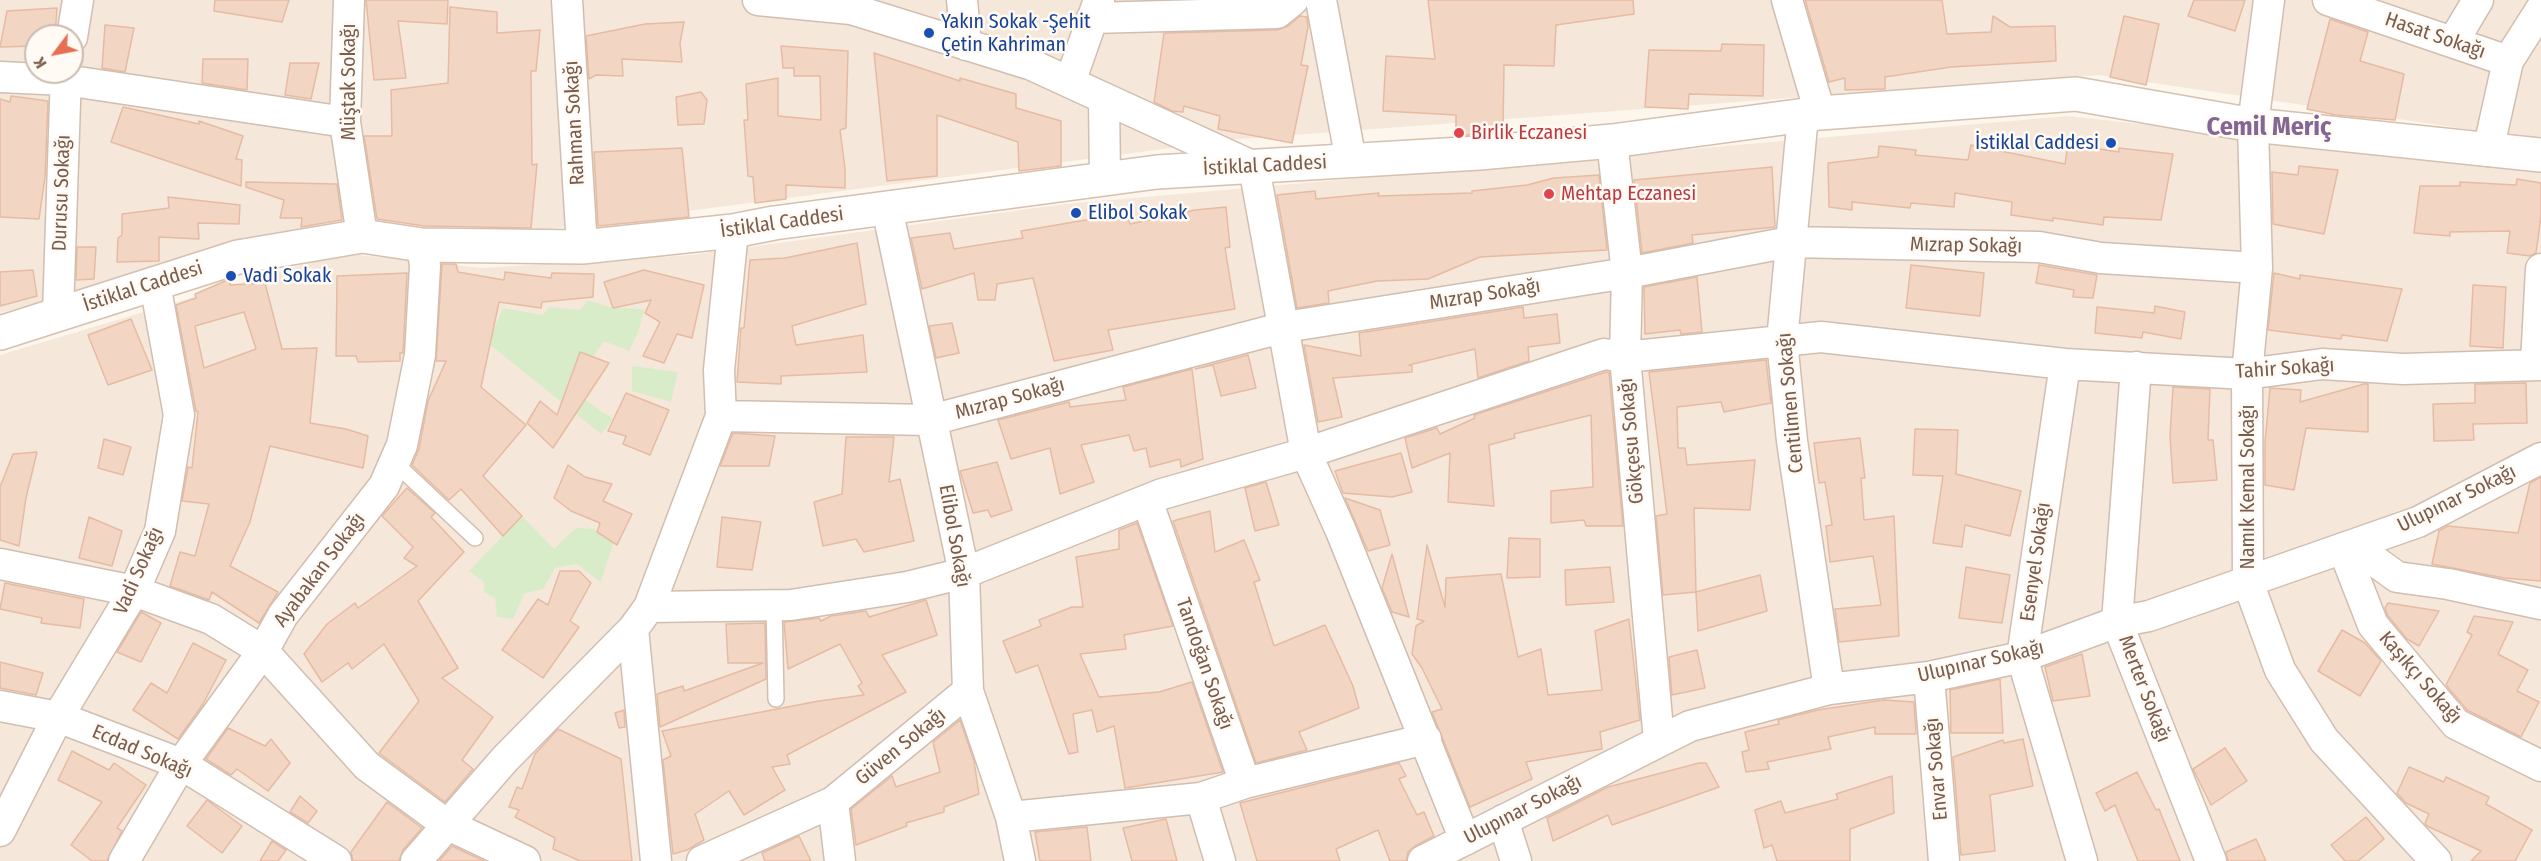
<!DOCTYPE html>
<meta charset="utf-8">
<style>
body{margin:0}
#map{position:relative;width:2541px;height:861px;overflow:hidden;background:#fdf6ec;font-family:"Fira Sans Condensed",sans-serif}
canvas{display:block}
.north{position:absolute;left:24px;top:24px;width:60px;height:60px;box-sizing:border-box;background:#fffaf3;border:2px solid #cabbb1;border-radius:50%;rotate:238deg;font-size:16px;font-weight:700;line-height:24px;text-align:center;color:#7a5c4d}
.north::after{content:'';display:block;margin:auto;width:21px;height:27px;background:#e76f51;clip-path:polygon(50% 0,100% 100%,50% 72%,0 100%)}
</style>
<div id="map">
<canvas width="2541" height="861"></canvas>
<div class="north">K</div>
</div>
<script>
const g = document.querySelector('canvas').getContext('2d');
g.lineJoin = 'round';
function paint(path, color) { g.fillStyle = color; g.fill(path, 'evenodd'); }
function strokePath(path, color, width, dash) { g.strokeStyle = color; g.lineWidth = width; g.lineCap = dash ? 'butt' : 'round'; g.setLineDash(dash || []); g.stroke(path); }
function drawText(font, color, halo, rows, align = 'center') {
  g.font = font + ' "Fira Sans Condensed",sans-serif'; g.lineWidth = 5; g.setLineDash([]); g.textBaseline = 'middle'; g.strokeStyle = halo; g.fillStyle = color; for (const [text, x, y, turn = 0] of rows) {
    g.save(); g.translate(x, y); g.rotate((+turn || 0) * Math.PI / 180); g.textAlign = isNaN(turn) ? turn : align; if (halo) g.strokeText(text, 0, 0); g.fillText(text, 0, 0); g.restore();
  }
}
const residential = new Path2D(`
 M0 0H2541V140L2099 75 1240 139 535 231 344 216 0 313ZM36 36H72V72H36Z
 M2068 116 2541 169V861H0V355L341 253 482 268 690 255 1065 204Z`);
const green = new Path2D(`
 M588 300 613 308 644 309 639 330 629 351 604 341 593 357 580 352 566 387 613 419 601 434 488 343 503 308 543 315 549 307 580 310Z
 M632 366 678 372 671 402 632 391Z
 M522 516 554 549 576 528 594 529 613 543 601 582 577 564 555 568 543 589 524 594 513 619 497 617 495 598 484 592V582L469 571Z`);
const building = new Path2D(`
 M215 0H289L282 22 214 11Z
 M366 0H448L447 24 398 21 406 78 374 80Z
 M1428 0H1633L1634 14 1556 25 1554 66 1504 65 1503 132 1456 136V115L1383 111 1386 56 1435 59Z
 M1805 0H1942L1947 34 1991 32 1993 16 2010 27 2055 26 2056 61 1951 67 1885 77V89L1845 90V78L1829 82Z
 M2194 0H2245L2235 31 2188 16Z
 M450 7 497 12V33L540 30 536 71H531L532 165 537 164 531 228 424 226 377 219 364 136H392L391 90 448 83Z
 M57 8 55 36H36V46L0 47 7 11Z
 M1300 16 1307 17 1308 27 1301 65 1308 66 1292 143 1218 129 1220 116 1184 106 1183 112 1172 111 1154 102 1164 33 1277 30 1288 26Z
 M2124 16 2159 24 2146 85 2110 77Z
 M2330 19 2368 32 2360 61 2404 74 2395 120 2336 115 2307 109Z
 M684 22 680 43 682 62 622 59 623 76 596 75 589 79 586 36 645 24Z
 M105 25 134 28 125 72 102 68Z
 M1722 44 1764 45 1763 96 1689 94 1688 109 1645 107 1649 50 1721 51Z
 M781 46 848 51 846 128 840 130 845 168V188L786 185V199L755 203 753 177 748 176 744 120H748L746 84 778 78V116L821 120 820 76H794V68H783Z
 M874 53 960 81V78L1016 94V108L1061 121V166L1019 171 1018 142 937 115V176L887 181Z
 M203 59H248L247 90 202 83Z
 M290 63H319L311 99 285 95Z
 M701 92 707 100 704 124 678 125 676 97Z
 M11 96 48 101 45 177 39 219 0 217V99L10 102Z
 M123 107 199 124V121L243 136 236 159 242 160 241 186 111 142Z
 M2068 144 2119 152V148L2173 154 2161 220 2104 217 2103 225 2053 218V221L2011 215 2012 202 1955 193 1954 207 1911 203 1910 208 1852 202V210L1829 207 1828 163 1878 157 1879 146 1916 150 1915 155 1968 160 1971 145 2065 164Z
 M682 148 689 217 598 226 594 152Z
 M2299 166 2338 170 2324 234 2273 224 2272 172 2298 175Z
 M1772 167 1775 227 1692 235 1693 243 1642 253 1634 180Z
 M1599 175 1607 250 1480 257 1428 279 1377 281 1328 291 1329 303 1297 308 1277 195 1315 191 1316 199 1379 193 1378 196 1472 193V191L1527 185 1554 178Z
 M2517 179 2541 183V216L2536 253 2530 256 2507 253 2510 231 2450 232V236L2414 233 2420 186H2460V182L2516 185Z
 M246 182 337 184 342 220 301 227 302 218H280L284 200 246 187Z
 M168 197 240 205 239 224 198 223 199 239 159 237V261L117 262 118 238 122 235V214L169 208Z
 M1226 207 1230 247 1225 248 1235 309 1108 330 1113 350 1054 361 1033 278 997 284 995 300H978L974 273 922 289 911 238 950 233 954 249 1023 238 1021 231 1086 220 1127 215 1130 224 1195 210Z
 M857 243 866 304 792 326 796 345 863 335 867 372 781 376V384L737 382 741 328H744L750 260 785 258Z
 M77 247H96L94 279 76 280Z
 M442 264H456L458 272 504 280 505 272 551 278 552 273 594 274 593 297 542 302 541 308 499 302 481 387 526 425 483 476 522 516 503 536 461 489 449 500 412 465 419 449 428 401 446 361H436Z
 M1911 265 1984 273 1980 316 1906 308Z
 M2039 265 2097 275 2093 298 2073 297 2074 290 2036 283Z
 M33 270 37 296 0 306V272Z
 M644 270 704 285 692 338 677 334 664 363 643 356 660 322 645 313 651 300 613 308 604 282Z
 M407 273 403 353H400V361L358 362 356 356H336L337 276Z
 M2274 273 2300 279V275L2402 289 2387 341 2342 335 2341 339 2268 330Z
 M1697 277 1702 332 1681 334 1680 330 1645 334 1644 287Z
 M230 279V285L265 283 282 349 317 348 310 423 346 429 368 436 363 468 270 446 250 522 230 566 278 592 259 623 212 592 209 600 170 586 180 552 195 556 209 504 182 501 188 467 192 468 198 412 196 411 176 305 196 298 195 294ZM244 312 256 349 204 368 195 326Z
 M2473 285 2506 287 2503 348 2470 346Z
 M2155 306 2185 312 2181 339 2143 332 2142 338 2095 333 2097 307 2154 313Z
 M1523 307 1524 318 1557 314 1560 343 1528 347 1529 361 1478 378 1475 349 1409 365 1412 366V372L1333 378 1342 417 1318 422 1304 345 1361 356 1359 333Z
 M131 319 152 370 108 385 88 335Z
 M952 323 959 353 936 358 929 326Z
 M580 352 609 363 553 448 527 423 540 401 557 415Z
 M1248 355 1256 388 1221 396 1213 365 1195 369Z
 M1766 360 1771 403 1724 412 1721 402 1677 407 1678 448H1685L1687 465 1755 460 1750 510 1694 508 1696 592 1663 595 1656 516 1667 514 1649 372Z
 M1192 369 1203 459 1181 467 1180 459 1150 467 1146 448 1134 451 1129 435 1081 445 1094 482 1060 494 1050 448 1011 459 998 420 1069 402 1070 407 1126 400 1123 387Z
 M1606 372H1609L1623 526H1586L1584 520 1551 523V491L1593 487 1591 415 1514 434 1515 438 1489 445 1494 506 1448 502 1450 453 1412 468 1405 438 1437 428 1440 434 1475 418 1474 415Z
 M2526 383 2527 423 2473 424 2474 440 2434 441 2433 404 2475 403V384Z
 M2364 384H2368V432L2306 428 2294 490 2265 485V442L2270 388 2301 390 2300 402Z
 M2173 387 2210 389 2208 440H2213L2217 480 2173 483 2170 436Z
 M626 393 669 410 650 455 623 444 626 436 608 431Z
 M1915 429 1958 430 1956 474 2021 491 2010 536 1965 525 1962 547 1933 543 1943 476 1913 475Z
 M733 433 775 436 769 466H720Z
 M846 437H894L889 482 900 479 914 541 864 552 856 539 823 546 814 502 842 494Z
 M1860 438 1865 478H1861L1864 520 1894 516 1899 636 1839 642 1835 609 1881 605 1873 556 1830 562 1826 526 1832 525 1825 482 1819 483 1814 443Z
 M104 439 131 447 123 475 98 468Z
 M37 452 26 498 19 546 0 540V487L13 454Z
 M1401 453 1412 492 1392 497 1343 493 1335 471Z
 M997 462 1012 510 991 517 988 510 973 513 960 471Z
 M568 465 585 477 612 484 603 501 632 514 617 545 597 532 600 523 571 511 554 498Z
 M2541 477V581L2504 578 2432 564 2439 531 2448 526 2518 533 2530 483Z
 M1266 482 1279 525 1255 531 1245 488Z
 M407 488 435 513 431 517 464 552 418 601 458 668 442 678 493 717 462 760 473 769 445 802 379 753 419 701 384 644 352 669 348 663 322 682 304 654 327 624 355 603 358 608 417 566 404 558 413 547 382 516Z
 M1345 498 1380 510 1390 545 1368 551Z
 M1210 511 1215 552 1244 540 1260 580 1254 582 1274 646 1325 625 1353 686 1359 708 1299 732 1307 750 1256 763 1173 521Z
 M89 517 122 531 112 566 79 558Z
 M722 517 761 522 752 570 717 567Z
 M1137 523 1173 626 1124 635 1126 649 1080 654 1099 697 1159 692 1192 682 1223 772 1125 788 1114 726 1097 732 1092 710 1073 714 1078 752 1069 754 1038 665 1016 673 1003 641 1041 626 1039 620 1072 607H1083L1076 557 1119 549V530Z
 M1509 538 1540 539V577L1507 578Z
 M1427 545 1445 607 1446 578 1501 574 1518 657 1541 649 1548 695 1602 690 1595 631 1629 619 1640 720 1600 732 1602 749 1526 762 1532 779 1470 807 1432 712 1442 709 1422 668 1412 654 1416 626 1424 621 1417 619Z
 M1392 554 1409 617 1392 612 1382 588Z
 M1610 567 1614 602 1566 605 1565 570Z
 M1966 567 2010 575 2002 623 1959 618Z
 M560 571H579L591 583 570 621 579 627 543 678 502 650 538 599 548 605Z
 M1760 575 1767 611 1698 631 1696 592Z
 M5 583 84 599 80 628 41 623 42 618 0 609Z
 M926 600 937 635 882 655 906 692 787 755 790 764 772 767 785 790 744 815 729 791 695 814 704 840 687 850 673 854 663 760 671 756 662 731 819 701 864 695 858 686 862 683 840 644 788 669 784 622 819 618 821 621 831 616 866 611 869 617Z
 M2388 603 2439 611 2419 646 2407 639 2388 616 2385 608Z
 M141 612 161 623 141 662 117 652Z
 M2474 616 2513 622 2498 654 2528 670 2517 691 2539 702 2521 737 2467 710 2446 685 2472 635 2467 632Z
 M765 623 766 679 660 727 657 694 683 686 684 691 763 663H728L726 624Z
 M2342 630 2365 643 2381 661 2360 696 2318 671Z
 M193 643 226 660 203 704 178 739 133 710 151 683 167 693Z
 M1697 650 1705 688 1672 695 1669 657Z
 M2082 654 2090 696 2053 701 2045 667Z
 M0 662 43 673 36 695 0 688Z
 M2000 679 2003 733H1951L1950 690Z
 M1884 700 1914 702 1916 734H1875V727L1828 737 1831 749 1767 762 1769 769 1746 772 1742 752 1749 750 1745 732 1779 724 1778 720 1818 710Z
 M624 710 625 727 619 728 615 713Z
 M960 720 974 761 979 794 944 807V812L906 823 907 826 856 845 851 809 892 776 896 787 940 772 933 742Z
 M228 728 265 746 271 739 290 763 268 791 237 769 231 775 206 759Z
 M558 729 621 759 632 861H580L553 849 555 838 515 817 519 810 509 807 517 787 522 789 535 754Z
 M2023 739 2033 786 1990 795 1995 851 1961 855 1953 757 2003 740 2004 743Z
 M2225 748 2247 781 2211 805 2193 769Z
 M72 751 109 770 114 763 146 785 117 828 122 831 107 861H92L71 845 102 802 58 780Z
 M1399 763 1406 776 1399 779 1417 815 1424 812 1434 836 1415 846 1408 852 1406 861H1390L1378 830 1336 849 1340 861H1257L1240 803Z
 M1699 763H1706L1719 787 1612 825 1608 815 1553 841 1547 818 1608 787Z
 M2409 767 2444 782 2446 777 2489 797 2486 804 2532 830 2515 861H2471L2481 851 2427 826 2425 823 2429 814 2406 803 2397 793Z
 M2137 772 2156 810 2159 809 2180 861H2138L2115 805 2105 811 2096 793Z
 M1892 776 1894 813 1850 829V861H1777L1772 845 1764 848 1755 810 1781 801 1785 813 1838 799 1836 794Z
 M300 796 317 811 308 823 290 812Z
 M207 800 242 826 222 853 187 826Z
 M387 802 422 828 403 850 399 861H353L351 852Z
 M2366 817 2384 839 2358 861H2345L2331 845Z
 M1166 819 1177 861H1132L1123 828Z
 M1087 827 1091 861H1040L1035 832Z
 M799 836 811 861H765L762 853Z
 M2256 839 2266 861H2228L2226 852Z
 M272 841 286 850 278 861H260Z
 M452 846 484 861H439Z`);
const lane = new Path2D(`
 M394 462 475 538
 M774 605 776 699`);
const street = new Path2D(`
 M349 0 345 122 362 236
 M567 0 582 247
 M758 0 851 9 1032 65 1254 167 1306 453 1341 531 1465 840
 M962 0 966 45
 M1321 0 1351 161
 M1787 0 1820 113
 M2269 0 2253 125 2257 268 2247 374 2248 582 2280 670 2324 740 2436 861
 M2328 0 2508 61
 M1092 18 1277 13 1293 0
 M72 37 78 0
 M2453 42 2478 0
 M0 77 65 80 345 122
 M1070 82 1099 0
 M1104 98 1105 179
 M1803 115 1782 341 1792 441 1829 689
 M1612 141 1627 273 1625 357 1659 741
 M2488 151 2508 61 2541 9
 M887 208 964 573 968 691 1011 817 1020 861
 M733 231 719 370 721 416 649 607 791 605 907 587 964 573 1162 494 1306 453 1604 354 1625 357 1821 337 2065 364 2247 374 2322 364 2403 369 2541 365
 M58 314 66 72
 M2536 363 2541 269
 M2065 364 2022 657 2082 861
 M2136 367 2117 622 2211 861
 M721 416 931 420 1285 327 1627 273 1790 242 2039 247 2101 258 2257 268
 M1147 500 1245 783 1201 798
 M2353 545 2397 577 2448 584 2541 604
 M2343 548 2373 625 2456 724 2541 766
 M0 564 134 591 211 619 263 651 367 766 446 824 525 861
 M633 629 656 861
 M1929 677 1944 861
 M0 706 58 717 181 764 336 861
 M1245 783 1426 739
 M833 802 968 691
 M1011 817 1201 798 1220 861
 M1503 820 1516 861
 M0 831 58 717 134 591 160 531 179 415 155 284
 M124 861 181 764 263 651 283 615 384 486 402 445 420 355 425 266 422 245
 M416 861 505 759 633 629 649 607
 M702 861 833 802 840 861
 M1423 861 1690 726 1829 689 1929 677 2022 657 2117 622 2149 616 2418 522 2541 458`);
const secondary = new Path2D(`
 M0 333 238 257 362 236 422 245 582 247 733 231 774 223 1157 172 1479 153 1612 141 1820 113 2076 94 2253 125 2541 155`);
const markers = [
 [929,33,6,"#1a4fb4"],
 [1459,133,6,"#e0444e"],
 [2111,143,6,"#1a4fb4"],
 [1549,194,6,"#e0444e"],
 [1076,213,6,"#1a4fb4"],
 [231,276,6,"#1a4fb4"]
];
const transitNames = [
 ["Yakın Sokak -Şehit",941,22],
 ["Çetin Kahriman",941,45],
 ["İstiklal Caddesi",2099,143,"right"],
 ["Elibol Sokak",1088,213],
 ["Vadi Sokak",243,276]
];
const streetNames = [
 ["Hasat Sokağı",2435,36,19],
 ["Müştak Sokağı",349,82,-90],
 ["Rahman Sokağı",575,123,-93],
 ["İstiklal Caddesi",1265,166,-3],
 ["Durusu Sokağı",62,193,-88],
 ["İstiklal Caddesi",782,223,-8],
 ["Mızrap Sokağı",1966,246,1],
 ["İstiklal Caddesi",143,287,-18],
 ["Mızrap Sokağı",1485,295,-9],
 ["Tahir Sokağı",2285,369,-4],
 ["Mızrap Sokağı",1010,399,-15],
 ["Centilmen Sokağı",1791,403,-95],
 ["Gökçesu Sokağı",1632,441,-95],
 ["Namık Kemal Sokağı",2248,487,-90],
 ["Ulupınar Sokağı",2457,499,-26],
 ["Elibol Sokağı",954,536,80],
 ["Esenyel Sokağı",2036,562,-82],
 ["Ayabakan Sokağı",320,570,-53],
 ["Vadi Sokağı",139,571,-66],
 ["Ulupınar Sokağı",1981,662,-13],
 ["Tandoğan Sokağı",1204,664,71],
 ["Kaşıkçı Sokağı",2420,678,49],
 ["Merter Sokağı",2144,689,69],
 ["Güven Sokağı",901,747,-39],
 ["Ecdad Sokağı",142,752,23],
 ["Envar Sokağı",1937,769,-95],
 ["Ulupınar Sokağı",1523,810,-27]
];
const healthNames = [
 ["Birlik Eczanesi",1471,133],
 ["Mehtap Eczanesi",1561,194]
];
const districtNames = [
 ["Cemil Meriç",2269,128]
];
paint(residential, '#f5e8da');
paint(green, '#d8ecc9');
paint(building, '#f3d5c3');
strokePath(building, '#e6bba3', 1.5);
strokePath(lane, '#d1beb0', 18);
strokePath(street, '#d1beb0', 33);
strokePath(secondary, '#d6c0b0', 36);
strokePath(lane, '#fff', 15);
strokePath(street, '#fff', 30);
strokePath(secondary, '#fff', 33);
for (const [x, y, r, color] of markers) { const dot = new Path2D(); dot.arc(x, y, r, 0, 2 * Math.PI); g.fillStyle = color; g.fill(dot); strokePath(dot, '#fffaf3', 2); }
drawText('20px', '#164399', '#fffaf3', transitNames, 'left');
drawText('20px', '#7a5c4d', '#fffaf3', streetNames);
drawText('20px', '#be3a42', '#fffaf3', healthNames, 'left');
drawText('bold 26px', '#846695', '#fffaf3', districtNames);
</script>
